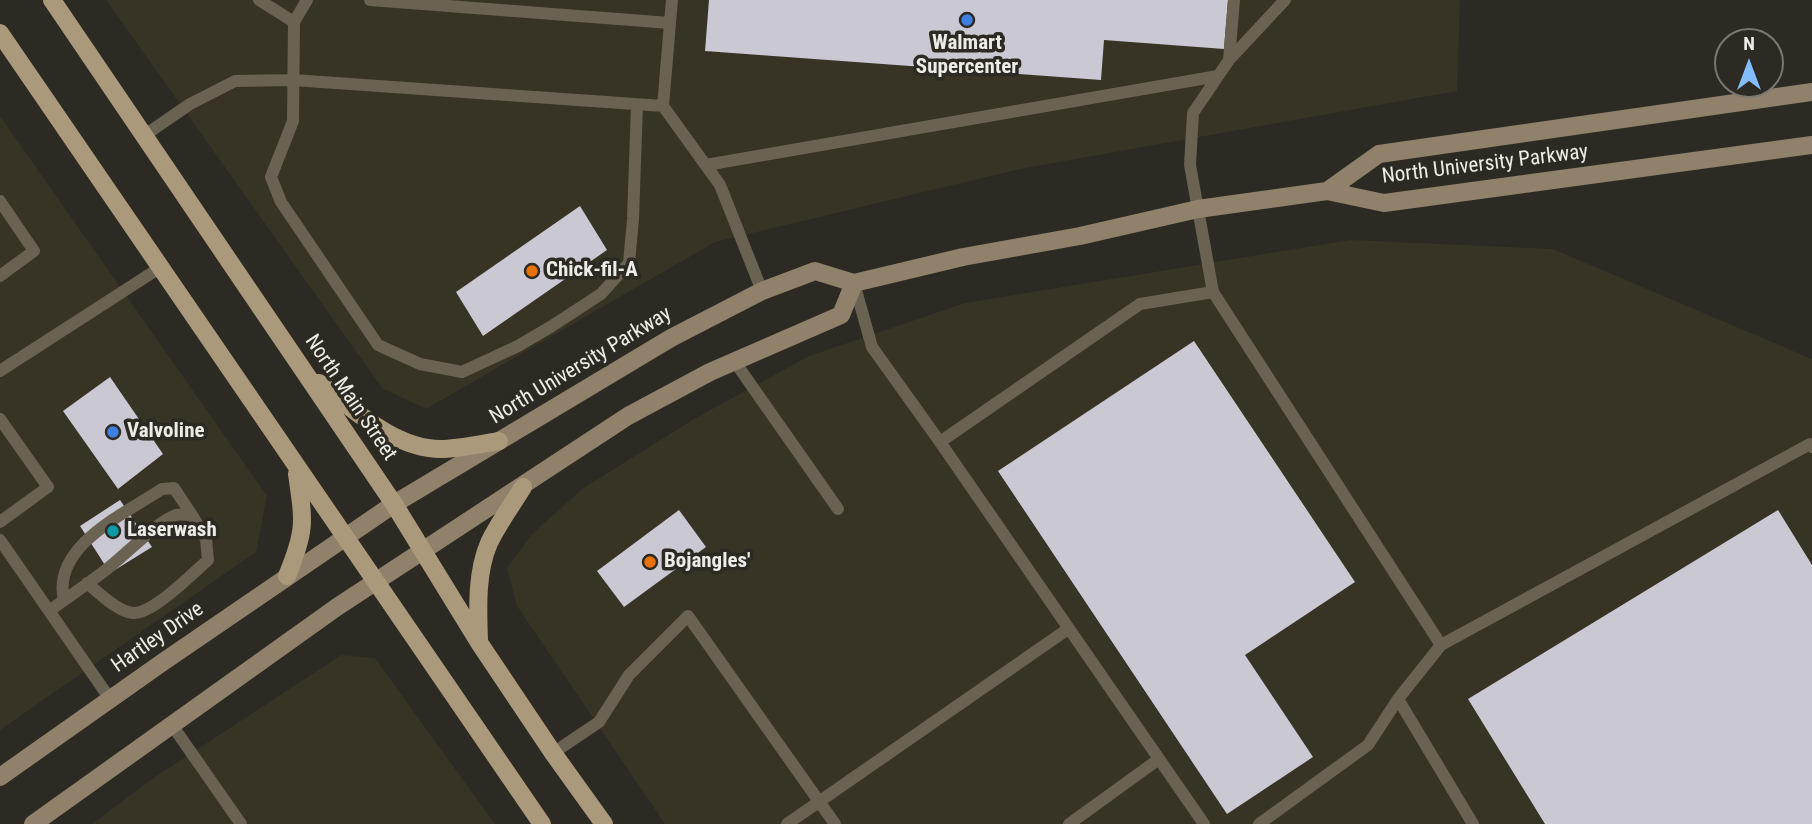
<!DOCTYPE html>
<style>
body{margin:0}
#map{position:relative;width:1812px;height:824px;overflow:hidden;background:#2c2a22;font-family:"Roboto Condensed",sans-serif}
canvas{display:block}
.north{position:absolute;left:1714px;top:28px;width:70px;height:70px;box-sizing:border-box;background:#2c2a22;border:2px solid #797871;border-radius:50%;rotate:0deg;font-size:19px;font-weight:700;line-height:28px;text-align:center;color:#edece7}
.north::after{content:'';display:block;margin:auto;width:24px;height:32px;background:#82bcfa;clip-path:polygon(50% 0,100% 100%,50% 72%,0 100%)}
</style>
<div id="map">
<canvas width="1812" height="824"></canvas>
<div class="north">N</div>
</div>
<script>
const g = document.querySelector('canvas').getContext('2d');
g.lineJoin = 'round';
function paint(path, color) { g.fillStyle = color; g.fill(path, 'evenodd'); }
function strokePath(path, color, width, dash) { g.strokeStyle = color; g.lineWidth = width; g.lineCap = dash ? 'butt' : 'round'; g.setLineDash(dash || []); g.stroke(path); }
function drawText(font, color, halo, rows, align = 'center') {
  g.font = font + ' "Roboto Condensed",sans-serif'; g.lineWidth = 7; g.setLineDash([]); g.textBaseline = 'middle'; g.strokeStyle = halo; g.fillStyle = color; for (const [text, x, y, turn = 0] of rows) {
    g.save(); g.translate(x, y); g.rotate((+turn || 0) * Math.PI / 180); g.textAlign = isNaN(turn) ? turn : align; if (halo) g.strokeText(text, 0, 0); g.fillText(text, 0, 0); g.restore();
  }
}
const built = new Path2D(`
 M106 0H1460L1457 91 1020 169 715 242 426 409 382 388Z
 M0 116 267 496 256 552 0 730Z
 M1350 240 1553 249 1812 359V824H665L517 606 507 568 532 534 582 489 694 419 809 356 965 303Z
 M341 655 375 658 495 824H92L149 781Z`);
const building = new Path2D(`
 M709 0H1228L1224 49 1104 40 1101 80 705 51Z
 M580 206 607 250 483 336 456 292Z
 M1194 341 1355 582 1245 655 1313 757 1227 814 998 471Z
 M110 377 163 454 118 489 63 411Z
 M120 500 152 547 110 573 80 526Z
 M679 510 706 547 624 607 597 571Z
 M1778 510 1812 565V824H1545L1468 699Z`);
const lane = new Path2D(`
 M259 0 294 22 293 121 271 177 281 202 378 345 420 364 462 372 518 346 552 326 601 294 629 263 633 219 637 105
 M370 0 670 23 672 0
 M1285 0 1229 60 1193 113 1190 165 1213 292 1441 645
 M294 22 307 0
 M1229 60 1234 0
 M663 106 670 23
 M145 135 190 104 235 81 293 80 663 106 720 185 762 291
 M706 165 1218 76
 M0 201 34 251 0 276
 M854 283 872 347 940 442 1204 824
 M735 362 838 509
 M0 371 161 267
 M0 419 48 487 0 522
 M940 442 1140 304 1213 292
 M0 540 110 699
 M64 600C51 546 126 513 162 489L174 488 192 515
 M49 611C68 597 88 584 107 569 123 557 159 520 176 515 180 514 187 515 192 515L206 539 208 560C192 574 153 614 133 613 118 612 98 592 87 583
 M1398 699 1473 824
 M172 725 241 824
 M553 753 599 722 629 675 688 616 835 824
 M787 824 1068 629
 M1069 824 1159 759
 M1259 824 1368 745 1398 699 1441 645 1810 444 1812 447`);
const secondary = new Path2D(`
 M1327 191 1379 154 1812 92
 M0 777 163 662 394 504 671 338 762 291 815 271 854 283 963 257 1080 236 1198 209 1327 191 1384 203 1812 145
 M33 824 337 607 628 416 710 372 841 315 854 283`);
const primary = new Path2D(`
 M52 0 394 504 480 644 553 753 604 824
 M0 33 542 824
 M319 383C354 410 397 451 444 449 462 448 481 444 499 441
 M287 576C306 530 304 522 297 474
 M479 641C478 609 476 573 489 543 498 524 512 505 523 487`);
const markers = [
 [967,20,7,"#3f7fe0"],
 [532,271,7,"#e8710a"],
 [113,432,7,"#3f7fe0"],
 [113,531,7,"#0f9aa8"],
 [650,562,7,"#e8710a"]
];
const poiNames = [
 ["Walmart",967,44,"center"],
 ["Supercenter",967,68,"center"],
 ["Chick-fil-A",546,271],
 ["Valvoline",127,432],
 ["Laserwash",127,531],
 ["Bojangles'",664,562]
];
const streetNames = [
 ["North University Parkway",1485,165,-7],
 ["North University Parkway",581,366,-31],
 ["North Main Street",350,398,56],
 ["Hartley Drive",158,638,-35]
];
paint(built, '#373325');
paint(building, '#cac8d2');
strokePath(lane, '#6a6253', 12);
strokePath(secondary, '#8f816a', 18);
strokePath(primary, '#ab997b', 18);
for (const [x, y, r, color] of markers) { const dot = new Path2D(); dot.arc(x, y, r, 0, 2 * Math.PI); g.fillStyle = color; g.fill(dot); strokePath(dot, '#2c2a22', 2.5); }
drawText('bold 21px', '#edece7', '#2c2a22', poiNames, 'left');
drawText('21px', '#edece7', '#2c2a22', streetNames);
</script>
